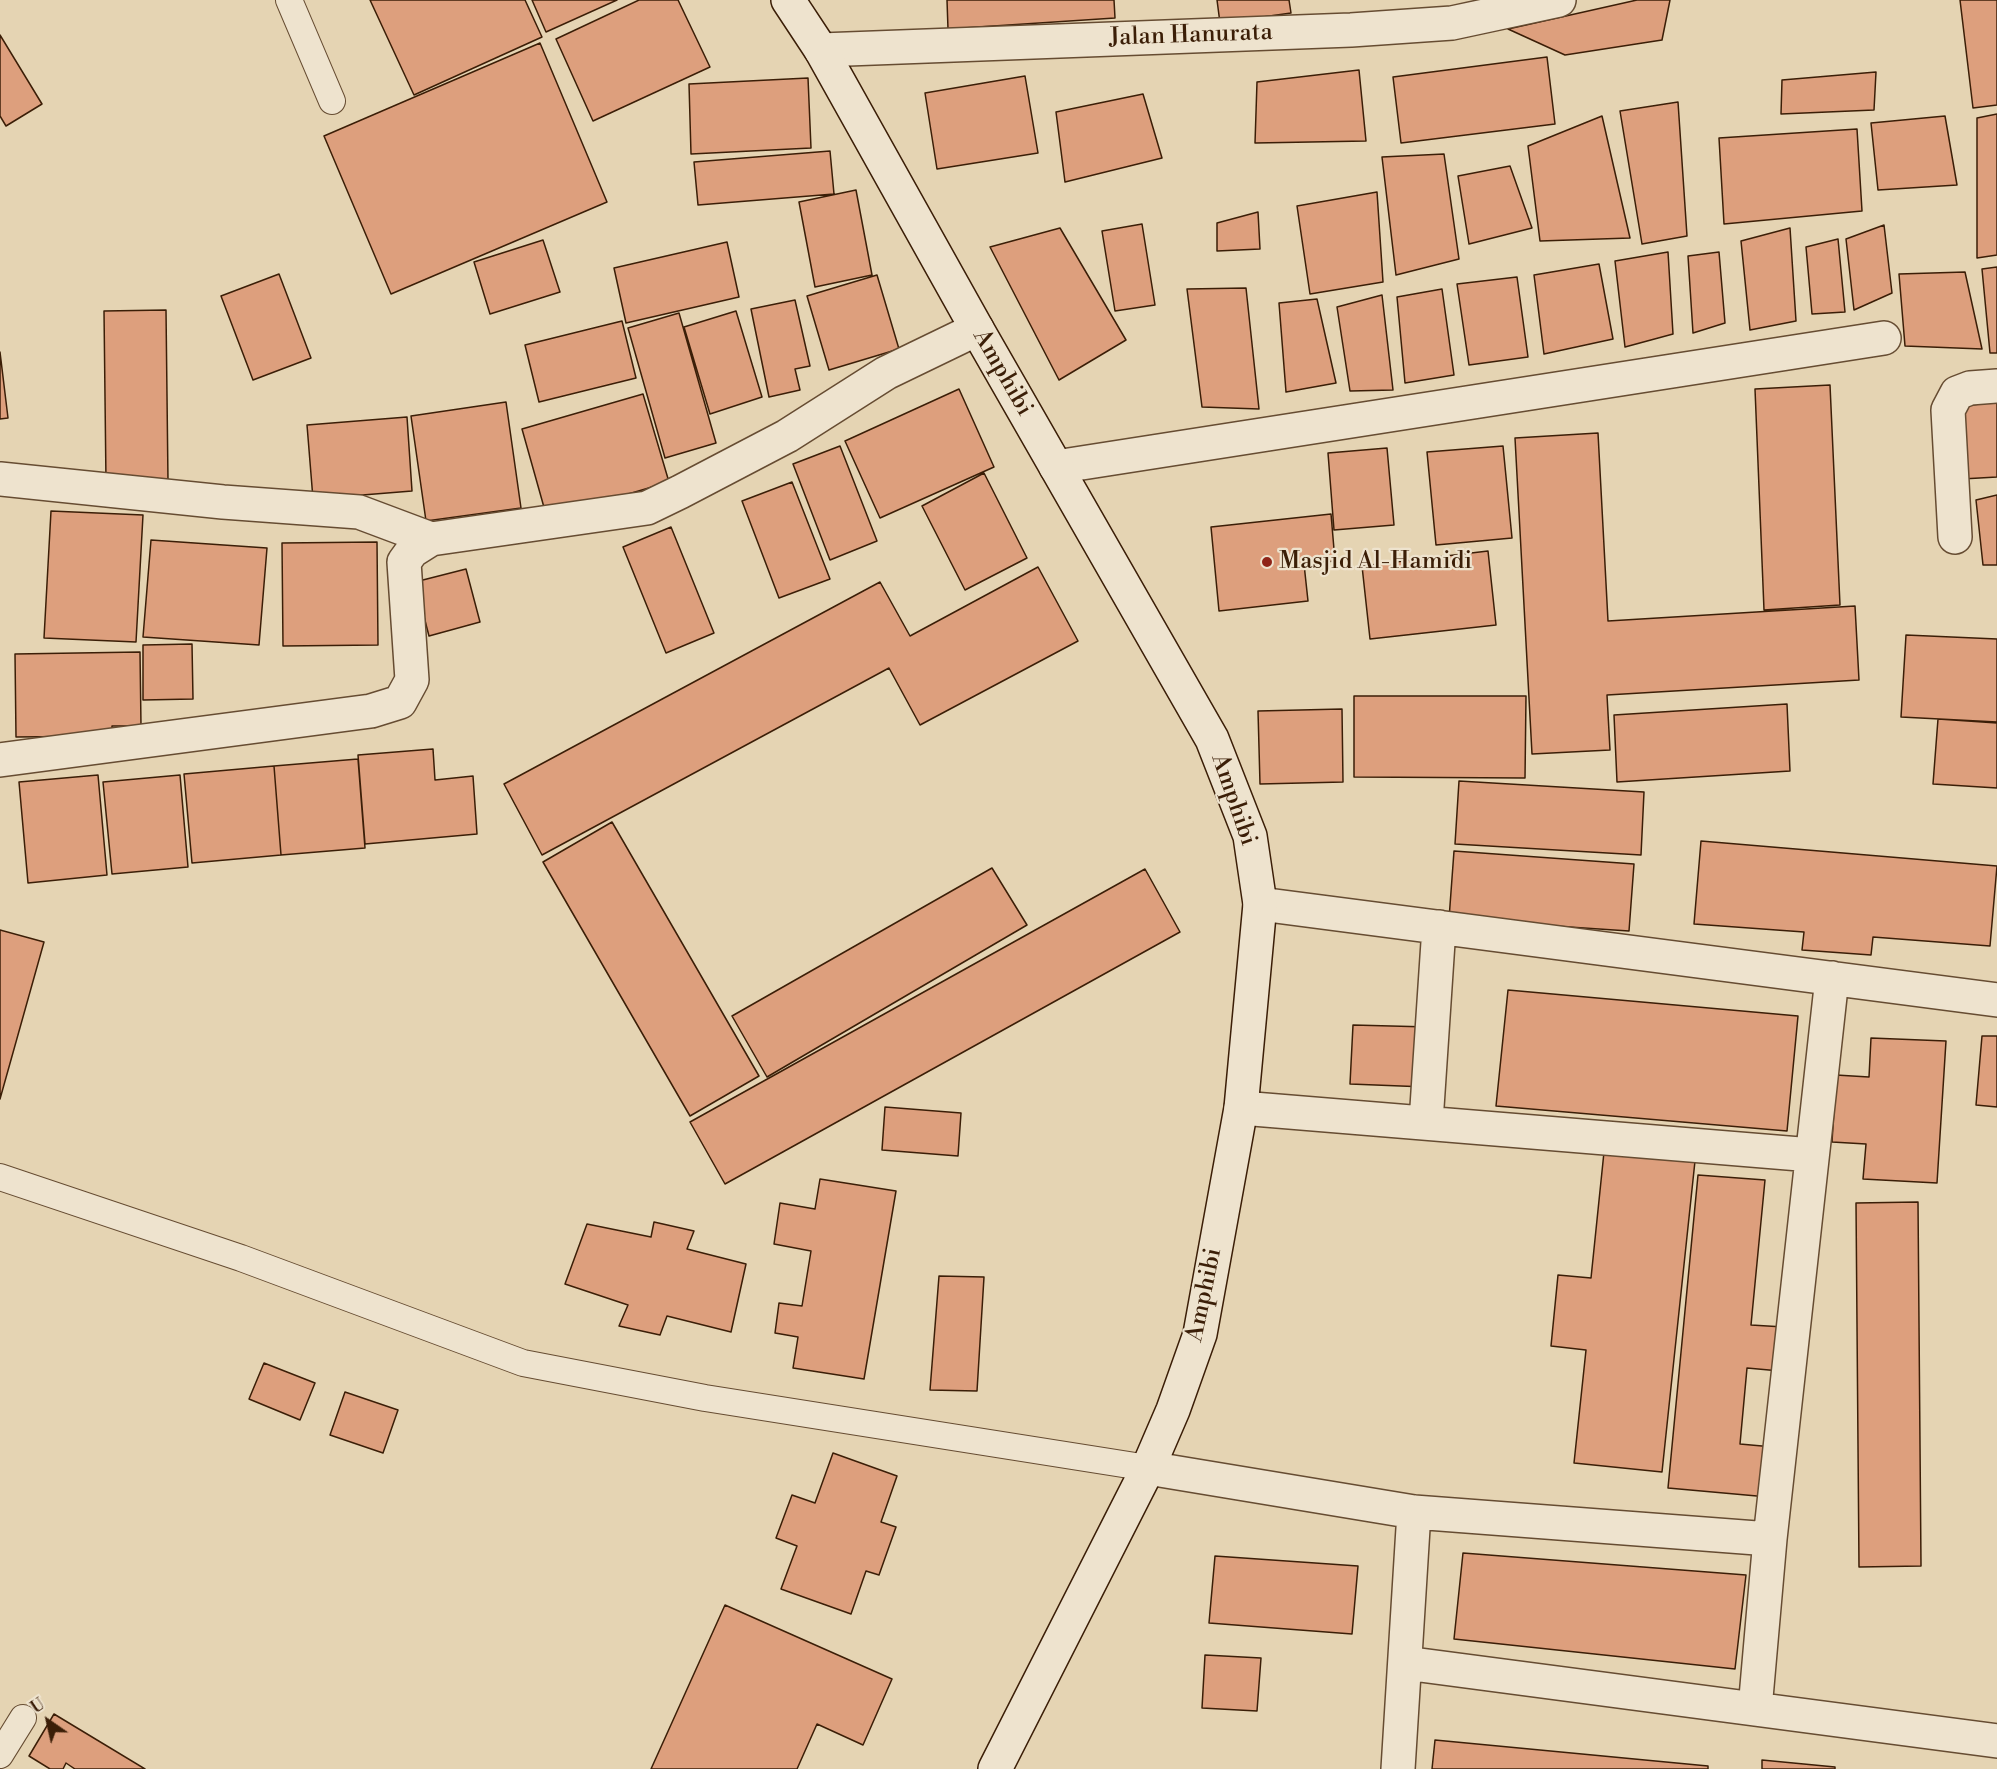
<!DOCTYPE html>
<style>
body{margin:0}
#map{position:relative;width:1997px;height:1769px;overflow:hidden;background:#e5d4b3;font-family:"Libre Bodoni",serif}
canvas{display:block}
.north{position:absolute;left:18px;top:1691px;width:60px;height:60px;-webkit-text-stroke:4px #eee3ce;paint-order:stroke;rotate:326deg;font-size:16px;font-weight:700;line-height:24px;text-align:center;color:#3b1e07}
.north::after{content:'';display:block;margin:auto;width:21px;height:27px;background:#3b1e07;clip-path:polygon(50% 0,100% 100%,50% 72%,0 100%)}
</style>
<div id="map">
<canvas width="1997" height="1769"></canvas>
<div class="north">U</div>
</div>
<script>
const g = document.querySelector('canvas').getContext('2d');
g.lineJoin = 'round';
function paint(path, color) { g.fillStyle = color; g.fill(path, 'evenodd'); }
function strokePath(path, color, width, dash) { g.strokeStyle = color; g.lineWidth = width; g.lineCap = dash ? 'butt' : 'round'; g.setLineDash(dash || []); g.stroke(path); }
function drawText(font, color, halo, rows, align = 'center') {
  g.font = font + ' "Libre Bodoni",serif'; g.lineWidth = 4.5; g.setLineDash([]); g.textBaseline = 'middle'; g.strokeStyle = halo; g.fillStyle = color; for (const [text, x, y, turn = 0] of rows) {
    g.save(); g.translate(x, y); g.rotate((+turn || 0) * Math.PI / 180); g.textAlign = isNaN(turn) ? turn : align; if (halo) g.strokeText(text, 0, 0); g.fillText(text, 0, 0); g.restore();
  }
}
const building = new Path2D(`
 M370 0H525L542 37 414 95Z
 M532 0H617L546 32Z
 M639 0H678L710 67 593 121 556 39Z
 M947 0H1114L1115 18 948 29Z
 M1217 0H1289L1291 13 1220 23Z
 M1637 0H1670L1662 40 1565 55 1508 29Z
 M1960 0H1997V105L1973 108Z
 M0 35 42 104 6 126 0 116Z
 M540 43 607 202 391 294 324 136Z
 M1547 57 1555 124 1401 143 1393 77Z
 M1359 70 1366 141 1255 143 1257 82Z
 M1876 72 1874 110 1781 114 1782 80Z
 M1025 76 1038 153 937 169 925 93Z
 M808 78 811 148 691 154 689 84Z
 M1143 94 1162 158 1065 182 1056 112Z
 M1678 102 1687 236 1642 244 1620 111Z
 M1997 114V255L1977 258V118Z
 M1602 116 1630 238 1540 241 1528 146Z
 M1945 116 1957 185 1878 190 1871 123Z
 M1857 129 1862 211 1724 224 1719 138Z
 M830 151 834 194 698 205 694 162Z
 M1444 154 1459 259 1396 275 1382 157Z
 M1510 166 1532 228 1469 244 1458 176Z
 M856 190 872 275 815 287 799 202Z
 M1377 192 1383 282 1310 294 1297 206Z
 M1258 212 1260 249 1217 251V223Z
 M1142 224 1155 305 1115 311 1102 231Z
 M1884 225 1892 293 1854 310 1846 239Z
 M1060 228 1126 340 1059 380 990 247Z
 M1790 228 1796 321 1750 330 1741 241Z
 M1838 239 1845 312 1812 314 1806 247Z
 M543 240 560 292 490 314 474 262Z
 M727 242 739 297 626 323 614 268Z
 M1668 252 1673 334 1625 347 1615 261Z
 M1719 252 1725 323 1693 333 1688 256Z
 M1599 264 1613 339 1544 354 1534 275Z
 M1997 267V353H1990L1982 269Z
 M1965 272 1982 349 1905 346 1899 274Z
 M279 274 311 358 253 380 221 296Z
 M877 275 899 349 829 370 807 296Z
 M1517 277 1528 357 1469 365 1457 284Z
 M1246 288 1259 409 1202 407 1187 289Z
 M1442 289 1454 375 1405 383 1397 297Z
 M1382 295 1393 390 1350 391 1337 307Z
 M1317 299 1336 383 1286 392 1279 303Z
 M795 300 810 366 795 369 800 390 769 397 751 309Z
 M166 310 168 481 106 482 104 311Z
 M736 311 762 397 710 414 684 327Z
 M679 313 716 443 665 458 628 328Z
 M622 321 636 378 539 402 525 345Z
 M0 352 8 418 0 419Z
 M1830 385 1840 605 1764 610 1755 389Z
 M959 389 994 467 880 518 845 441Z
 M643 394 669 482 547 518 522 429Z
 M506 402 521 508 426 521 411 416Z
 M1997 402V477L1962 479 1963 406Z
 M407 417 412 491 313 499 307 425Z
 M1598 433 1608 621 1855 606 1859 680 1607 695 1610 750 1532 754 1515 438Z
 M840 446 877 541 830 560 793 464Z
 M1503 446 1512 538 1436 545 1427 452Z
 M1387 448 1394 525 1334 530 1328 453Z
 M984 473 1027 558 965 590 922 506Z
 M792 482 830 579 779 598 742 501Z
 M1997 495V565H1983L1976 500Z
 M51 511 143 515 136 642 44 638Z
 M1331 514 1335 561 1304 564 1308 601 1219 611 1211 527Z
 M671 527 714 633 666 653 623 547Z
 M151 540 267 548 259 645 143 637Z
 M377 542 378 645 283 646 282 543Z
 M1488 551 1496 625 1370 639 1362 566Z
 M1038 567 1078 641 920 725 889 668 542 855 504 784 880 582 910 636Z
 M466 569 480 622 429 636 415 582Z
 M1906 635 1997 639V722L1901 717Z
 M192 644 193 699 143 700V645Z
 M140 652 141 726H112V736L16 737 15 654Z
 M1354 696H1526L1525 778 1354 777Z
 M1787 704 1790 771 1617 782 1614 715Z
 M1342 709 1343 782 1260 784 1258 711Z
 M1938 719 1997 723V788L1933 784Z
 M433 749 435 780 473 776 477 834 365 844 358 755Z
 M358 759 365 848 281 855 274 766Z
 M274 766 281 855 192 863 184 774Z
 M98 775 107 875 28 883 19 782Z
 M180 775 188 867 112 874 103 782Z
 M1459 781 1644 792 1641 855 1455 844Z
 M612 822 759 1076 690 1116 543 862Z
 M1701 841 1997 866 1990 946 1873 937 1871 955 1802 950 1804 932 1694 924Z
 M1454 851 1634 864 1629 931 1449 919Z
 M992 868 1027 925 767 1077 732 1016Z
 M1145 869 1180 932 725 1184 690 1122Z
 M0 930 44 942 0 1099Z
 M1508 990 1798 1016 1787 1131 1496 1106Z
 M1353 1025 1429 1027 1426 1087 1350 1084Z
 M1982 1036H1997V1107L1976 1105Z
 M1871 1038 1946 1041 1937 1183 1863 1179 1866 1144 1832 1142 1836 1075 1869 1077Z
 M885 1107 961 1113 958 1156 882 1150Z
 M1604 1152 1695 1161 1662 1472 1574 1463 1586 1350 1551 1346 1558 1275 1591 1278Z
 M1698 1175 1765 1180 1751 1325 1784 1327 1780 1371 1747 1368 1740 1444 1773 1447 1768 1497 1668 1488Z
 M820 1179 896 1191 864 1379 793 1368 798 1337 775 1333 779 1303 802 1306 811 1251 774 1244 780 1203 815 1209Z
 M1918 1202 1921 1566 1859 1567 1856 1203Z
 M654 1222 694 1231 687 1249 746 1264 731 1332 667 1316 660 1335 619 1326 628 1305 565 1284 587 1224 651 1237Z
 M939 1276 984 1277 977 1391 930 1390Z
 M264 1363 315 1383 300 1420 249 1399Z
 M345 1392 398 1410 383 1453 330 1435Z
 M833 1453 897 1476 881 1522 896 1527 879 1575 866 1571 851 1614 781 1589 797 1546 776 1538 792 1495 815 1503Z
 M1463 1553 1746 1575 1735 1669 1454 1639Z
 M1215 1556 1358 1566 1352 1634 1209 1623Z
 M725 1605 892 1679 863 1745 817 1724 797 1769H651Z
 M1205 1655 1261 1658 1257 1711 1202 1708Z
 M54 1714 145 1769H75L66 1763 63 1769H50L29 1756Z
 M1435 1740 1708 1766V1769H1432Z
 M1762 1760 1835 1767V1769H1762Z`);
const lane = new Path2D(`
 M289 0 332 101
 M0 1177 241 1258 523 1363 705 1398 1148 1468
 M0 1755 23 1718`);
const street = new Path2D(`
 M821 50 1351 30 1452 23 1559 0
 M1056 467 1884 338
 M0 479 223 502 359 512 431 539
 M1955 537 1948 410 1957 393 1970 388 1997 386
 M0 760 371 711 400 702 412 680 404 562 412 551 431 539 647 508 680 492 787 436 886 373 977 329
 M1260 904 1997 1000
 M1241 1108 1812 1155
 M1426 1122 1439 927
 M1148 1468 1414 1512 1770 1539
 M1405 1663 1997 1741
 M1755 1709 1770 1539 1832 978
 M1398 1769 1414 1512`);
const secondary = new Path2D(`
 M788 0 821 50 977 329 1212 739 1250 836 1260 904 1241 1108 1200 1334 1173 1410 1148 1468 995 1769`);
const markers = [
 [1267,562,6,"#8f2418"]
];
const streetNames = [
 ["Jalan Hanurata",1191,36,-2],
 ["Amphibi",1002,373,60],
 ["Amphibi",1233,800,71],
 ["Amphibi",1205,1295,-78]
];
const poiNames = [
 ["Masjid Al-Hamidi",1279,562]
];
paint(building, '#dd9f7d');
strokePath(building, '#3b1e07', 1.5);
strokePath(lane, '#664c32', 28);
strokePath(street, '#664c32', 36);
strokePath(secondary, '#3b1e07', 36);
strokePath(lane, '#eee3ce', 26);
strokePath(street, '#eee3ce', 33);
strokePath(secondary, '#eee3ce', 33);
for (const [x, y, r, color] of markers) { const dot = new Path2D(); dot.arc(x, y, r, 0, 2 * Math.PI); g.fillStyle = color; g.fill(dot); strokePath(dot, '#eee3ce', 2); }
drawText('24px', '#3b1e07', '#eee3ce', streetNames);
drawText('24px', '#3b1e07', '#eee3ce', poiNames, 'left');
</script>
